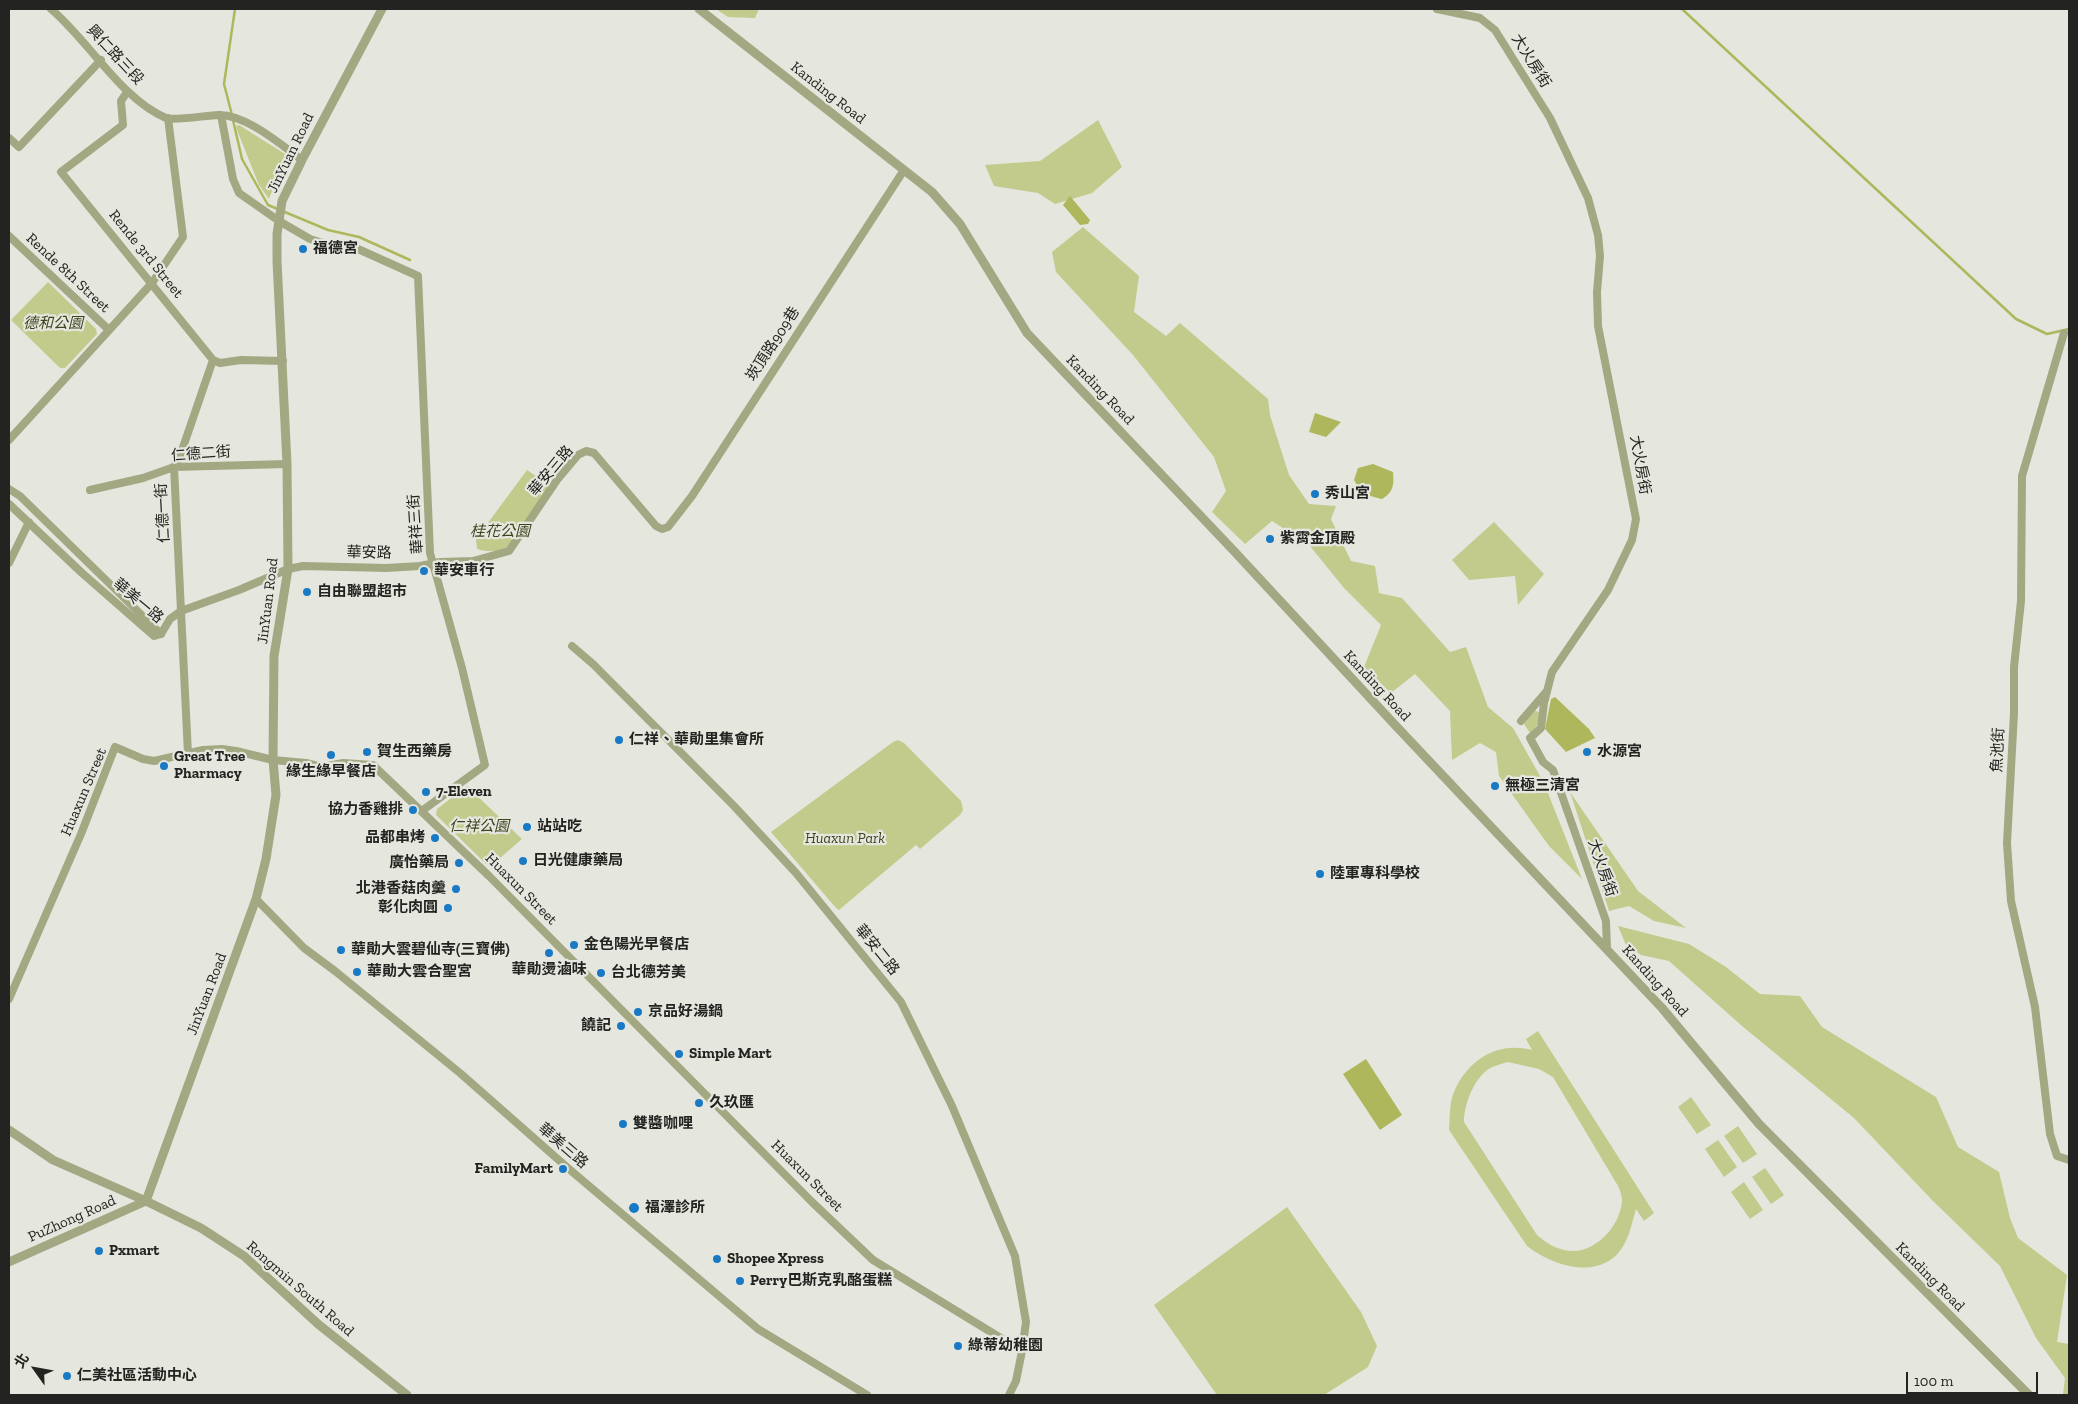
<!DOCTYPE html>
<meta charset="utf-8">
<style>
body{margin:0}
#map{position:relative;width:2078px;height:1404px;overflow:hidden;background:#e5e7de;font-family:"Zilla Slab","Noto Sans TC",serif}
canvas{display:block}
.frame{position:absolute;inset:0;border:10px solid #232421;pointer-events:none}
.north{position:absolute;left:10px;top:1344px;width:50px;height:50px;-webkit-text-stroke:4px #e5e7de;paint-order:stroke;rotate:302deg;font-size:14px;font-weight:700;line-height:20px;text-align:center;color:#232421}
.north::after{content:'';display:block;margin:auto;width:18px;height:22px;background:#232421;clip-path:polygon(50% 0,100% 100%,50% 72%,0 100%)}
.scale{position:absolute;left:1906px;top:1372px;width:132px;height:22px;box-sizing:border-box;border:2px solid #232421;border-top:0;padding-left:6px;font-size:15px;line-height:18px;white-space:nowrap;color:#232421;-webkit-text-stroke:4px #e5e7de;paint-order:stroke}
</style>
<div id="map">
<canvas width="2078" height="1404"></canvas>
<div class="frame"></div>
<div class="north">北</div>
<div class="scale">100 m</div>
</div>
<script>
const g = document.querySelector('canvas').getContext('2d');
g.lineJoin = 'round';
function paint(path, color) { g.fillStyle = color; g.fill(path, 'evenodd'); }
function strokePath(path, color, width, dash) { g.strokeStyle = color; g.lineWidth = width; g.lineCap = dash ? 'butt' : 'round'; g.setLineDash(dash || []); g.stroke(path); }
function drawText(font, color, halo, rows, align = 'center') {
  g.font = font + ' "Zilla Slab","Noto Sans TC",serif'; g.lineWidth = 4.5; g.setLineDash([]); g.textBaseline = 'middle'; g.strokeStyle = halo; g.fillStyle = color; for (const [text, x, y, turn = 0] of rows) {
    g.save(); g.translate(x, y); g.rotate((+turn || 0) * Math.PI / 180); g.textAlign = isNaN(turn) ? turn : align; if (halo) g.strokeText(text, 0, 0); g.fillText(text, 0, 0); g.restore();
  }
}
const green = new Path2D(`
 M716 9H759L755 18 728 17Z
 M1098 120 1122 167 1092 193 1055 204 1038 193 994 186 985 165 1040 161Z
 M239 125 285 154 269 199 259 185 237 130 236 126Z
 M1083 227 1139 276 1134 312 1166 336 1180 323 1268 399 1270 415 1289 475 1309 504 1336 506 1331 519 1351 561 1375 566 1379 593 1402 598 1450 652 1466 647 1488 707 1513 728 1544 783 1582 879 1549 846 1499 776 1496 752 1480 743 1452 760 1450 711 1415 674 1391 693 1364 667 1381 625 1344 588 1301 535H1294L1272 521 1245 544 1212 512 1226 491 1214 457 1133 355 1056 272 1052 252Z
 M48 282 96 329 97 334 65 368H60L11 320Z
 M527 470 552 487 509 546C499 553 488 552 477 549L476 539Z
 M1494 522 1544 574 1518 605 1515 576 1469 580 1452 560Z
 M1533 710 1539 712C1539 720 1538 728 1530 733L1524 724Z
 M898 740 904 743 961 801 963 810 960 815 920 849 916 845 839 910 836 908 771 832 893 742Z
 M467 786 522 839 492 865 486 864 436 815 437 809Z
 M1570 792 1638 891 1686 928 1654 921 1629 906 1609 911Z
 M1618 926 1689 944 1726 967 1760 994 1800 996 1822 1027 1936 1097 1958 1147 1999 1172 2010 1218 2018 1238 2067 1275 2057 1342 2069 1344V1395H2063L2065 1378 2036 1338 2000 1266 1932 1200 1854 1118 1742 1026 1669 961 1641 955 1626 945Z
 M1538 1031 1654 1213 1644 1221 1636 1209C1631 1226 1628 1246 1613 1258 1588 1278 1549 1263 1527 1246L1449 1130C1450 1118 1449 1103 1454 1092 1468 1059 1498 1041 1532 1050L1526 1039ZM1508 1062 1539 1069 1553 1077 1618 1186C1620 1190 1622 1196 1622 1201 1620 1228 1592 1257 1564 1250 1554 1248 1545 1242 1537 1235L1464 1122C1464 1106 1472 1083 1486 1071 1492 1066 1501 1064 1508 1062Z
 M1691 1097 1711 1125 1697 1134 1678 1107Z
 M1738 1126 1757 1154 1743 1163 1724 1136Z
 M1718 1140 1737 1167 1724 1177 1705 1149Z
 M1765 1168 1784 1195 1771 1204 1752 1177Z
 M1744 1182 1763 1210 1750 1219 1731 1192Z
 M1287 1207 1361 1312 1377 1346 1368 1367 1324 1395H1217L1154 1305Z`);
const water = new Path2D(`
 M1070 196 1090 220 1088 224 1080 225 1063 205Z
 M1315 413 1341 422 1326 437 1309 432Z
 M1373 464 1393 472C1394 484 1394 492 1382 499 1368 496 1361 493 1354 480L1358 468Z
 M1555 697 1589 729 1595 738 1566 752 1545 729 1551 699Z
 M1366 1059 1402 1115 1380 1130 1343 1074Z`);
const stream = new Path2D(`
 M1682 9 2016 319 2047 334 2069 329
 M232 115 224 84 235 9
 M233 120 242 159 268 205 328 230 359 237 410 260`);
const minor = new Path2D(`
 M51 9C89 41 121 99 166 118 175 121 208 115 219 115 247 115 280 144 302 160
 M1437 9 1480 18 1495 30 1550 118 1588 198 1598 235 1600 256 1597 292 1598 326 1636 519 1632 540 1608 590 1552 672 1544 703 1541 728 1530 738 1543 762 1553 770 1606 921 1607 949
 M127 92 121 101 123 125 61 172 213 360 220 363 241 360 283 361
 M221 115 233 179 239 193 279 221 310 239 330 245 358 249 418 276 430 553 462 668 485 765 423 810
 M9 138 19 147 101 60
 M9 236 109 330
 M2064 333 2022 476 2021 601 2014 667V713L2007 843 2011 901 2035 1007 2050 1134 2057 1156 2069 1160
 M9 440 152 283 183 237 168 118
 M9 489 20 496 161 634
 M90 490 143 478 174 467 287 464
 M9 504 82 573 154 636 161 634
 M9 563 29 522
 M161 634 170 619 181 611 174 467 180 456 213 360
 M572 646 593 664 734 806 796 873 901 1002 952 1106 1015 1256 1026 1322 1022 1351
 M1521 721 1546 692
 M188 754 181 611 239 590 288 569 303 566 386 568 420 566 440 562 473 561 509 551 557 480 578 455 586 451 594 453 656 526 662 529 668 527 692 496 904 170
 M256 899 304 948 335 971 460 1073 569 1169 758 1329 867 1395
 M9 999 81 834 115 747 143 759 154 761 203 750 222 749 236 751 273 760 306 763 322 767 343 763 373 765 489 876 812 1202 873 1260 1022 1351 1016 1381 1009 1395`);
const tertiary = new Path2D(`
 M699 9 932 192 960 224 1027 333 1233 550 1396 726 1662 1008 1759 1124 2029 1395
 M9 1130 53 1160 146 1201 201 1228 244 1256 318 1324 407 1395
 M146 1201 256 899 266 859 276 795 273 760 274 656 288 569 287 464 277 261V234L282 201 302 160 382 9
 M9 1262 146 1201`);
const markers = [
 [303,249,5,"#1979c5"],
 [1315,494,5,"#1979c5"],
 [1270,539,5,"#1979c5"],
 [424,571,5,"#1979c5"],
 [307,592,5,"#1979c5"],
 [619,740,5,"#1979c5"],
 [367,752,5,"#1979c5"],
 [1587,752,5,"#1979c5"],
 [331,755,5,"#1979c5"],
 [164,766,5,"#1979c5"],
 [1495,786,5,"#1979c5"],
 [426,792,5,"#1979c5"],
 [413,810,5,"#1979c5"],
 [527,827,5,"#1979c5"],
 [435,838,5,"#1979c5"],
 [523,861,5,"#1979c5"],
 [459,863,5,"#1979c5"],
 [1320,874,5,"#1979c5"],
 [456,889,5,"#1979c5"],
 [448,908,5,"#1979c5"],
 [574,945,5,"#1979c5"],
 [341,950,5,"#1979c5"],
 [549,953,5,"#1979c5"],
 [357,972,5,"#1979c5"],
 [601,973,5,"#1979c5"],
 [638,1012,5,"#1979c5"],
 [621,1026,5,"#1979c5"],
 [679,1054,5,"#1979c5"],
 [699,1103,5,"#1979c5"],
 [623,1124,5,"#1979c5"],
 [563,1169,5,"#1979c5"],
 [634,1208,6,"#1979c5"],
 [99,1251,5,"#1979c5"],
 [717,1259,5,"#1979c5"],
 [740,1281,5,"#1979c5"],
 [958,1346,5,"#1979c5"],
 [67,1376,5,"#1979c5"]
];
const streetNames = [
 ["興仁路三段",115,55,47],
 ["大火房街",1531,61,58],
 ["Kanding Road",828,93,38],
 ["JinYuan Road",291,153,-64],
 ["Rende 3rd Street",146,254,51],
 ["Rende 8th Street",68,273,43],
 ["崁頂路909巷",773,344,-57],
 ["Kanding Road",1100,390,46],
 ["仁德二街",201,454,-4],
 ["大火房街",1640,465,80],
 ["華安三路",551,471,-50],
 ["仁德一街",163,513,-93],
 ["華祥三街",416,524,-94],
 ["華安路",369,553,1],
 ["華美一路",138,601,40],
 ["JinYuan Road",268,601,-83],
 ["Kanding Road",1377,686,47],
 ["魚池街",1998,750,-87],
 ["Huaxun Street",84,792,-67],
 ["大火房街",1602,868,71],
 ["Huaxun Street",521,889,45],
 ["華安二路",877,950,51],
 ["Kanding Road",1655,981,48],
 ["JinYuan Road",207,994,-69],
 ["華美三路",563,1146,41],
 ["Huaxun Street",807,1176,45],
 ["PuZhong Road",72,1219,-24],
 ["Kanding Road",1930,1277,45],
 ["Rongmin South Road",300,1289,41]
];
const poiNames = [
 ["福德宮",313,249],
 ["秀山宮",1325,494],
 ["紫霄金頂殿",1280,539],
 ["華安車行",434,571],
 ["自由聯盟超市",317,592],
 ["仁祥、華勛里集會所",629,740],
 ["賀生西藥房",377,752],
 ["水源宮",1597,752],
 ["Great Tree",174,757],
 ["Pharmacy",174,774],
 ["緣生緣早餐店",331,772,"center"],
 ["無極三清宮",1505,786],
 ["7-Eleven",436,792],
 ["協力香雞排",403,810,"right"],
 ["站站吃",537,827],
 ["品都串烤",425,838,"right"],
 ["日光健康藥局",533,861],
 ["廣怡藥局",449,863,"right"],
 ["陸軍專科學校",1330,874],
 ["北港香菇肉羹",446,889,"right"],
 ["彰化肉圓",438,908,"right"],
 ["金色陽光早餐店",584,945],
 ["華勛大雲碧仙寺(三寶佛)",351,950],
 ["華勛燙滷味",549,970,"center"],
 ["華勛大雲合聖宮",367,972],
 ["台北德芳美",611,973],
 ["京品好湯鍋",648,1012],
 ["饒記",611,1026,"right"],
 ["Simple Mart",689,1054],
 ["久玖匯",709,1103],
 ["雙醬咖哩",633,1124],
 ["FamilyMart",553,1169,"right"],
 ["福澤診所",645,1208],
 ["Pxmart",109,1251],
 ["Shopee Xpress",727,1259],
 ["Perry巴斯克乳酪蛋糕",750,1281],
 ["綠蒂幼稚園",968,1346],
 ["仁美社區活動中心",77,1376]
];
const parkNames = [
 ["德和公園",53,324],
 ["桂花公園",500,532],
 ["仁祥公園",479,827],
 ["Huaxun Park",845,839]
];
paint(green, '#c2ca8c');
paint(water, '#aeb75c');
strokePath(stream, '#aeb75c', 2.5);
strokePath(minor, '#a3a883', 8);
strokePath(tertiary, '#a3a883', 9);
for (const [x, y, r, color] of markers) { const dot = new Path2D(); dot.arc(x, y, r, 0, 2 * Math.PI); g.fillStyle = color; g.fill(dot); strokePath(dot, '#e5e7de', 2); }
drawText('15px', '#232421', '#e5e7de', streetNames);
drawText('bold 15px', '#232421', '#e5e7de', poiNames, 'left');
drawText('italic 15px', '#3f431d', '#e5e7de', parkNames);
</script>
